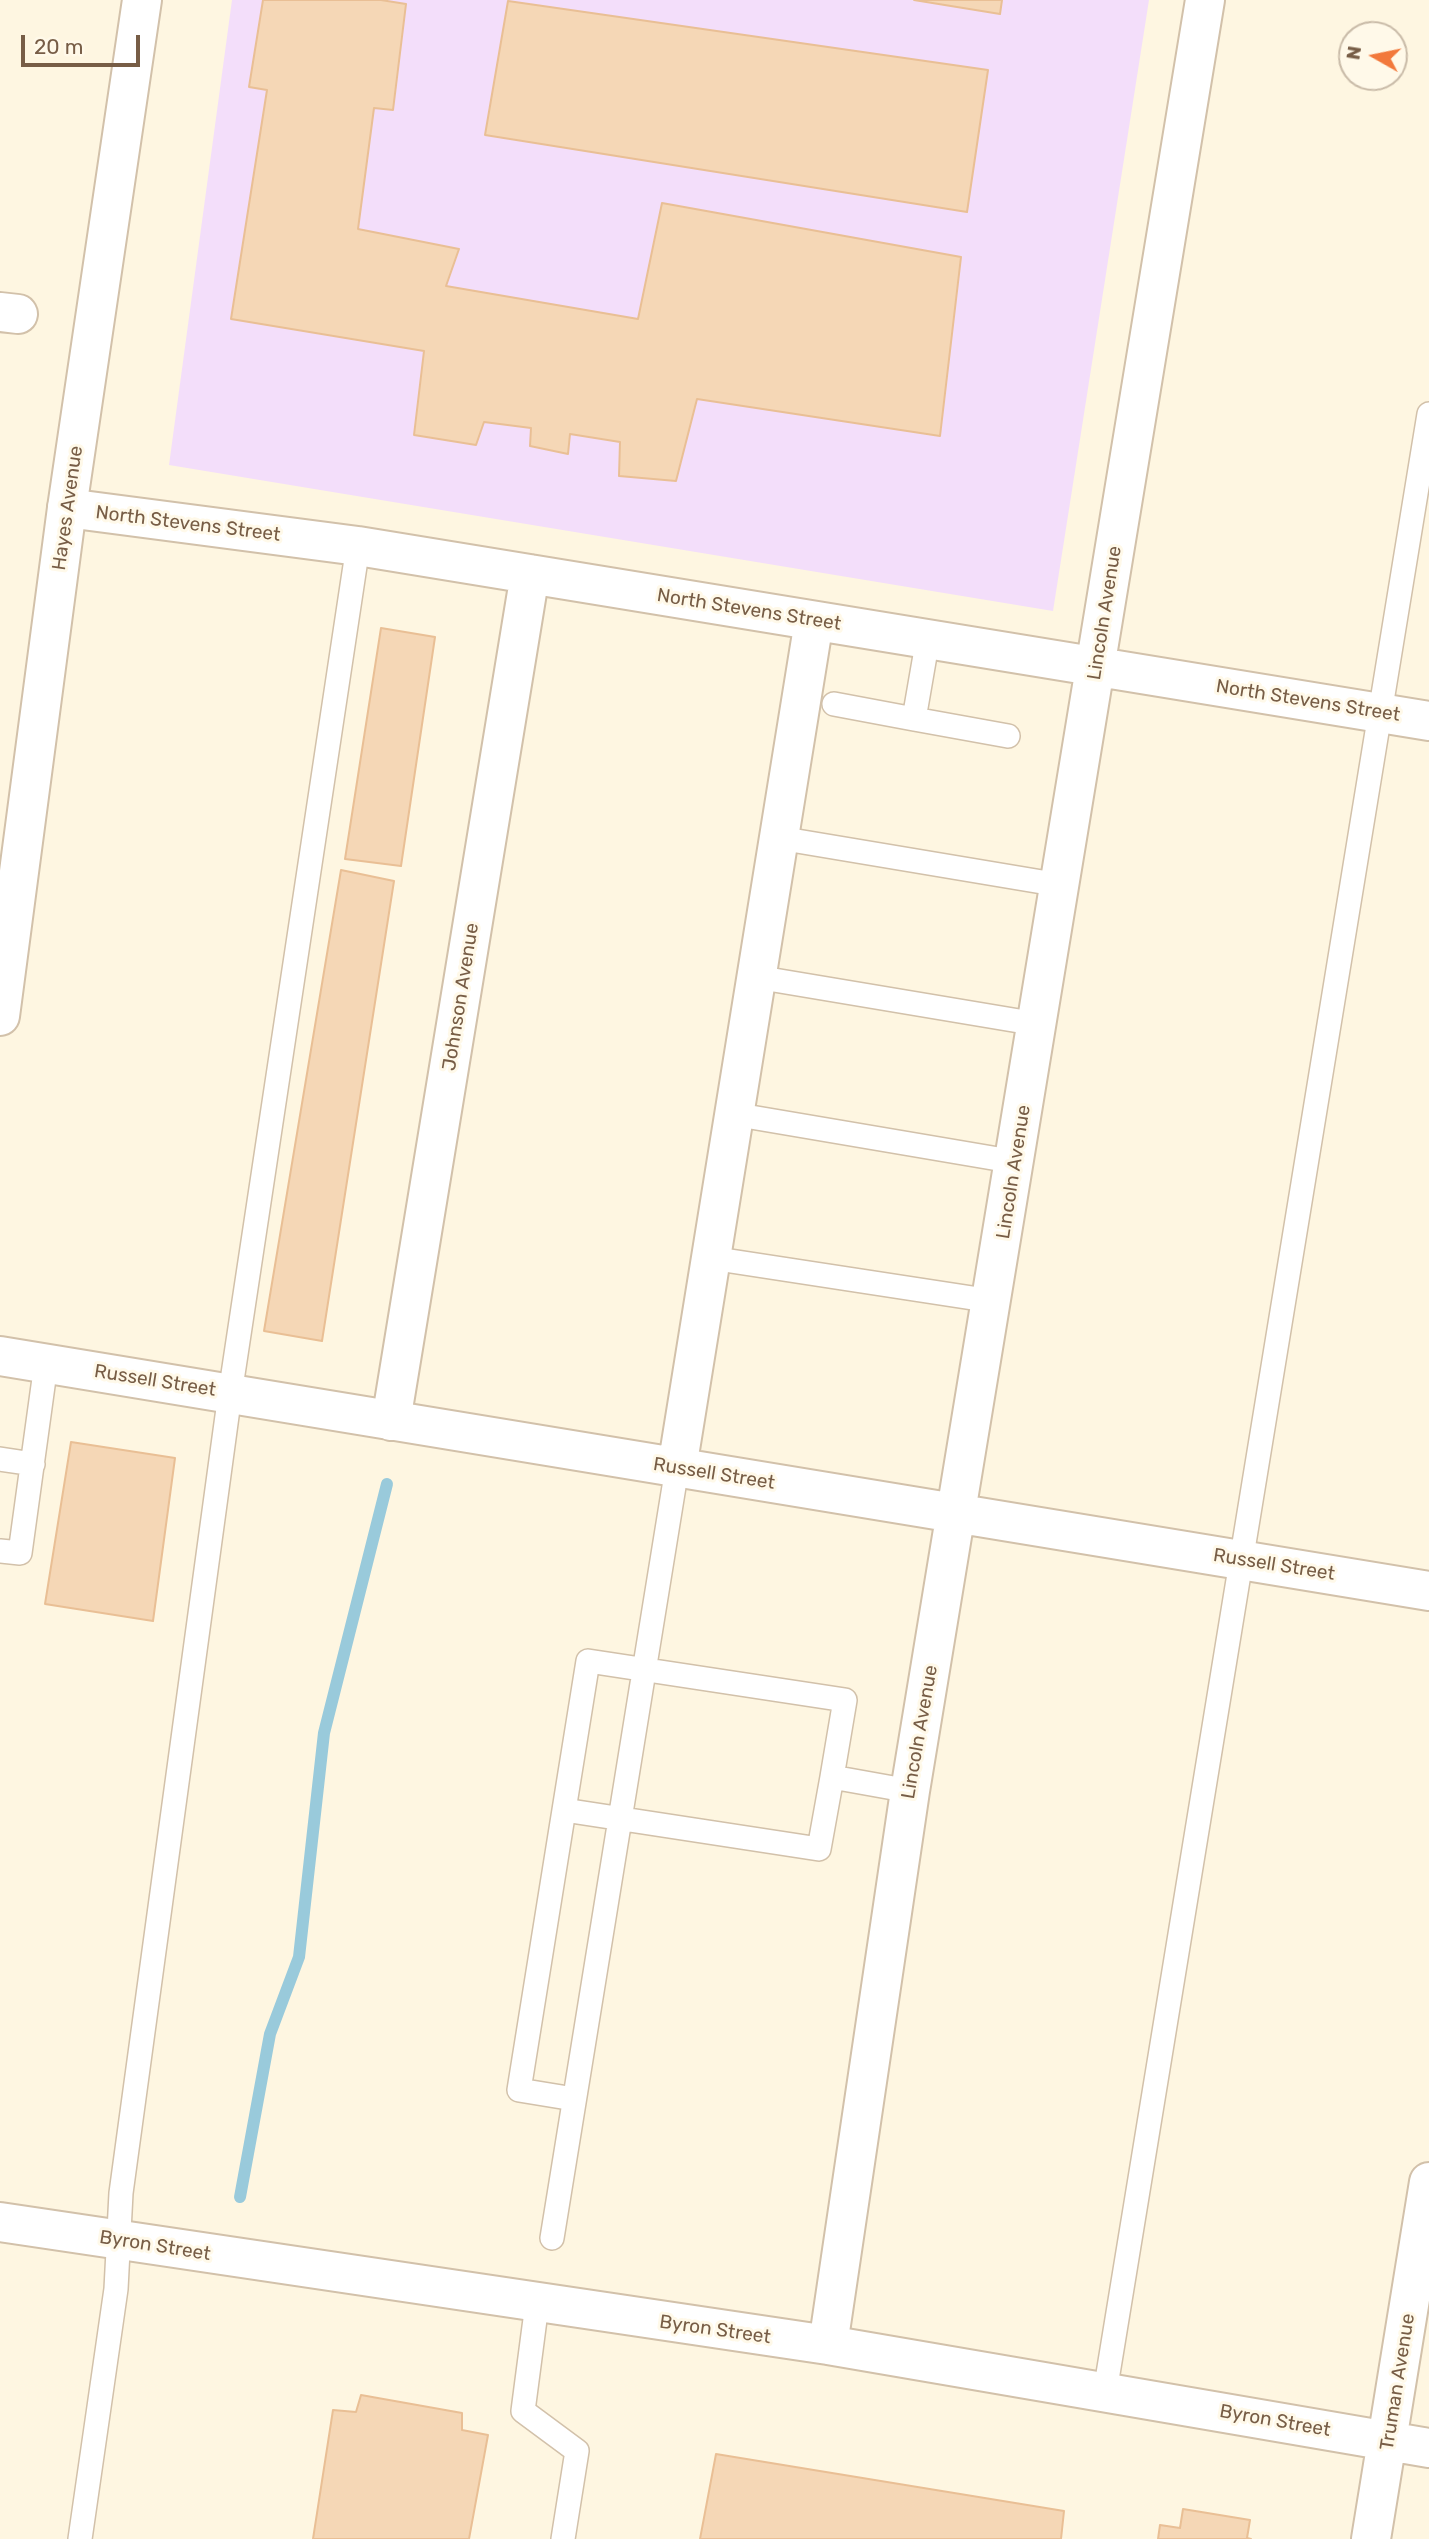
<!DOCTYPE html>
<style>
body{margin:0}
#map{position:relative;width:1429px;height:2539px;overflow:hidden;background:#fef6e1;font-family:Rubik,sans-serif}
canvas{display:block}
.north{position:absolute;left:1338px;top:21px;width:70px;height:70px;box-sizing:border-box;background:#fff9e9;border:2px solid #c9bba8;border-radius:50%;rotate:279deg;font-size:19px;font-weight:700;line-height:28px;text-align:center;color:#775d46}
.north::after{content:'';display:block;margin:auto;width:24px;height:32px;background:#f2793c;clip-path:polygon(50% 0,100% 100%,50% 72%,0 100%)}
.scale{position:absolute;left:21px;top:35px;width:119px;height:32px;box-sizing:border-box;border:4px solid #775d46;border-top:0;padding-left:9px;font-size:21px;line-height:24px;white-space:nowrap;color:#775d46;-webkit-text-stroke:5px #fff9e9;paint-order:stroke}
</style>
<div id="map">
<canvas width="1429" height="2539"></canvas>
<div class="north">N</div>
<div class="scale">20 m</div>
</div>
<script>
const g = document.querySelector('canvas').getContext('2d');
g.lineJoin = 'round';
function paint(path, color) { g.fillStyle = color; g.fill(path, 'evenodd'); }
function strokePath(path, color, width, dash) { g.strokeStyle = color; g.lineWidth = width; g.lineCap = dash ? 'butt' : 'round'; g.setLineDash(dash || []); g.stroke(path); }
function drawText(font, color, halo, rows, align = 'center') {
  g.font = font + ' Rubik,sans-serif'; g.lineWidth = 6; g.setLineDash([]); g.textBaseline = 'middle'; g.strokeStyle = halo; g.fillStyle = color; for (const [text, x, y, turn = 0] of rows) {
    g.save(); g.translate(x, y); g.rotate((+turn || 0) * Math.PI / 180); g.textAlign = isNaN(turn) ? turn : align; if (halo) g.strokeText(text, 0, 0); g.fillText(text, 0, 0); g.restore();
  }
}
const education = new Path2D(`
 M232 0H1149L1053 611 169 465Z`);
const stream = new Path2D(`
 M240 2197 270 2034 299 1957 324 1733 387 1484`);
const building = new Path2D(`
 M263 0H381L406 4 393 110 374 108 358 229 459 249 446 286 638 319 662 203 961 257 940 436 697 399 676 481 619 476 620 442 570 434 568 454 530 446 531 428 484 422 476 445 414 435 424 351 231 319 267 90 249 87Z
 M914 0H1002L1000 14Z
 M508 1 988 70 967 212 485 135Z
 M381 628 435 637 401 866 345 859Z
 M341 870 394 881 322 1341 264 1331Z
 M71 1442 175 1458 153 1621 45 1604Z
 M361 2395 462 2413V2430L488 2435 469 2539H313L333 2410 356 2412Z
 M716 2454 1064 2511 1061 2539H700Z
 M1183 2509 1250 2520 1247 2538 1251 2539H1158L1160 2525 1180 2528Z`);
const service = new Path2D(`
 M928 638 914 719 1008 736
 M834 704 914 719
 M779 838 1060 885
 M756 977 1037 1024
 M733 1114 1016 1162
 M711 1258 992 1301
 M0 1459 33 1464
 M0 1551 20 1553 46 1364
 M832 1777 819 1849 564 1810 588 1661 845 1700 832 1777 910 1791
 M564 1810 519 2090 574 2099
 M552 2238 677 1468
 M537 2304 523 2411 577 2451 563 2539
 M1105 2392 1429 414
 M80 2539 116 2289 121 2193 230 1394 358 546`);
const minor = new Path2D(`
 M0 312 18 314
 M67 508 358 546 1429 721
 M0 1356 1429 1591
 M391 1421 530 574
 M677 1468 814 621
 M0 2222 828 2345 1429 2448
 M828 2345 910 1791 1205 0
 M1371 2539 1429 2182`);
const tertiary = new Path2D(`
 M0 1016 67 508 142 0`);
const streetNames = [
 ["Hayes Avenue",68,508,-82],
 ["North Stevens Street",188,524,7],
 ["North Stevens Street",749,610,9],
 ["Lincoln Avenue",1105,613,-81],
 ["North Stevens Street",1308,701,9],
 ["Johnson Avenue",461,997,-81],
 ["Lincoln Avenue",1014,1172,-81],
 ["Russell Street",155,1381,9],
 ["Russell Street",714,1474,9],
 ["Russell Street",1274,1565,9],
 ["Lincoln Avenue",920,1732,-80],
 ["Byron Street",155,2246,9],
 ["Byron Street",715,2330,8],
 ["Truman Avenue",1398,2382,-81],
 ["Byron Street",1275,2421,10]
];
paint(education, '#f3defa');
strokePath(stream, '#99cadb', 12);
paint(building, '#f5d7b6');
strokePath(building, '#e9bf95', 2);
strokePath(service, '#d2c1aa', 26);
strokePath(minor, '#d2c1aa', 42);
strokePath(tertiary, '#d2c1aa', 42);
strokePath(service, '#fff', 23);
strokePath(minor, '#fff', 38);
strokePath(tertiary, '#fff', 38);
drawText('19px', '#775d46', '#fff9e9', streetNames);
</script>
